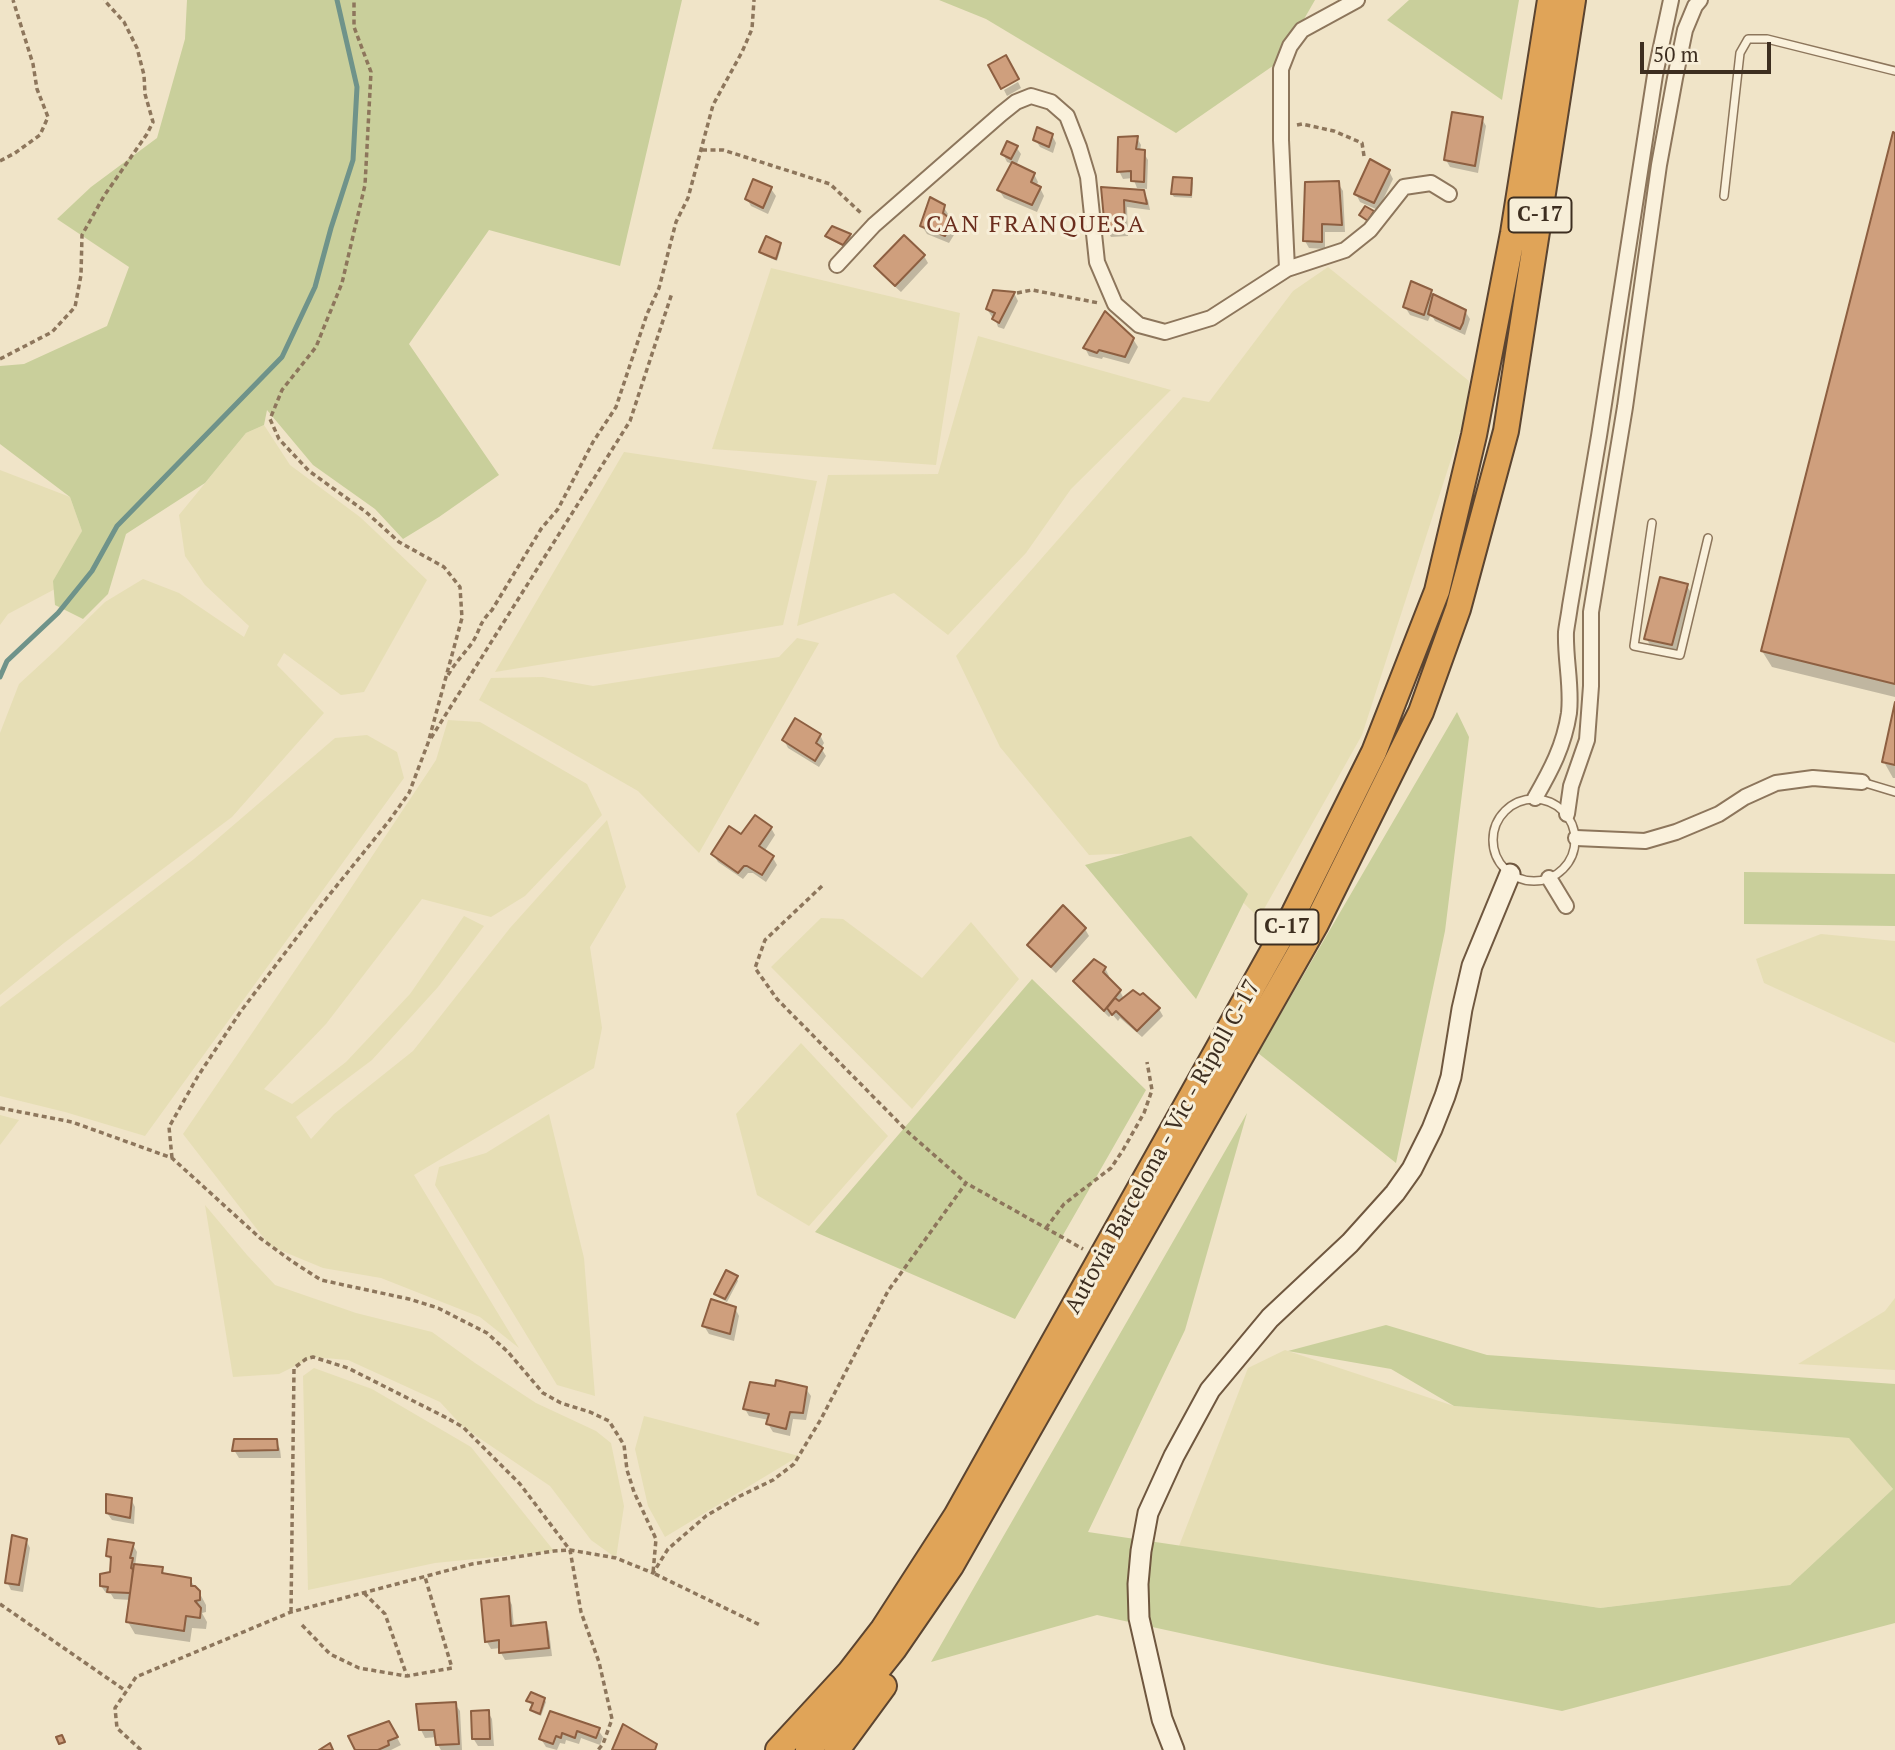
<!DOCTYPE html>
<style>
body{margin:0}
#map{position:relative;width:1895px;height:1750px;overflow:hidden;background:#f0e4c8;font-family:"PT Serif",serif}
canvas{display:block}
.scale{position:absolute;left:1640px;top:42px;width:131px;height:32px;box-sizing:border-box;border:4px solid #3d2e20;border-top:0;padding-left:9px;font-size:21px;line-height:24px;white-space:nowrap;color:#3d2e20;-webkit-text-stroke:5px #f7eed8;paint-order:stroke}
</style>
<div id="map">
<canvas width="1895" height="1750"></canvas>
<div class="scale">50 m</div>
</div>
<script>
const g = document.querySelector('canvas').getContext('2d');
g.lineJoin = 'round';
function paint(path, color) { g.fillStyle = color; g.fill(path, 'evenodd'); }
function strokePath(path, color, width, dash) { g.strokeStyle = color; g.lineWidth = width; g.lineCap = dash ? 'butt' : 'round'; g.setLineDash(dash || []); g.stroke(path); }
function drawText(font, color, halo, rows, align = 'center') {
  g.font = font + ' "PT Serif",serif'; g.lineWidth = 6; g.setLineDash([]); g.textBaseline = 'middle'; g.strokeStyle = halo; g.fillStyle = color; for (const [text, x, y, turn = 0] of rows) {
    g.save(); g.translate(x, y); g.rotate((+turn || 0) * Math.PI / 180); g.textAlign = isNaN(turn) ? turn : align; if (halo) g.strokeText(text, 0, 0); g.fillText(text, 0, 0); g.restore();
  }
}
const farmland = new Path2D(`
 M1328 267 1469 381 1466 413 1362 735 1259 918 1191 851 1089 855 1000 747 956 656 1183 397 1209 402 1293 291Z
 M771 268 960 313 936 465 712 449Z
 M978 336 1171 390 1071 489 1026 553 948 635 894 593 797 626 828 475 938 474Z
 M264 425 290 465 360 517 427 580 364 692 341 695 284 653 277 665 324 713 232 817 64 943 0 995V733L19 684 56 650 105 602 143 579 179 593 244 637 249 626 205 585 185 556 179 515 246 433Z
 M624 452 817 481 783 625 495 672Z
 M0 470 70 497 82 531 55 589 8 614 0 625Z
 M797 638 819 643 699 853 638 791 479 700 491 678 543 677 593 686 779 657Z
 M448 720 480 722 587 784 602 815 525 896 491 917 422 899 326 1024 264 1089 292 1104 346 1062 410 994 464 916 484 926 438 987 372 1060 296 1117 311 1139 334 1114 413 1051 510 928 607 820 626 887 590 947 602 1028 594 1068 414 1175 519 1348 480 1317 381 1278 323 1268 270 1246 183 1134 341 903 436 760Z
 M367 735 397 752 404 778 145 1136 65 1112 0 1096V1007L194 859 335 738Z
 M821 918 843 919 922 978 971 922 1019 979 912 1109 771 967Z
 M1821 934 1895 941V1043L1764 983 1756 959Z
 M801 1043 888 1136 809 1226 757 1195 736 1114Z
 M549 1114 584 1258 595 1396 557 1385 435 1185 439 1167 486 1153Z
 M0 1115 19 1120 0 1145Z
 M205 1205 247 1255 275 1285 356 1313 432 1332 475 1363 536 1403 596 1431 611 1443 624 1506 616 1558 591 1540 550 1486 463 1427 440 1402 348 1360 313 1357 279 1374 233 1377Z
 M1895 1298V1370L1798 1364 1885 1311Z
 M1285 1350 1454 1406 1850 1438 1893 1489 1790 1585 1600 1608 1179 1546 1248 1368Z
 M314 1368 372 1389 471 1447 554 1551 435 1563 308 1590 303 1376Z
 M644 1416 799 1456 665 1537 648 1506 635 1449Z`);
const green = new Path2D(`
 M187 0H682L620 266 489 230 409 344 499 475 439 517 403 539 375 509 313 465 267 410 264 425 246 433 205 483 126 534 108 594 83 619 55 605 53 581 82 531 70 497 0 444V366L24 364 107 326 129 267 57 219 91 187 157 138 185 39Z
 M939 0H1315L1280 61 1176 133 986 19Z
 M1409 0H1519L1502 100 1387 20Z
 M1457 712 1469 737 1445 931 1396 1163 1258 1053Z
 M1191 836 1248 894 1196 999 1085 865Z
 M1744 872 1895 874V926L1744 924Z
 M1032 979 1146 1090 1015 1319 815 1232Z
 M1247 1113 1185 1330 1088 1532 1600 1608 1790 1585 1893 1489 1849 1438 1454 1406 1391 1369 1288 1351 1386 1325 1487 1355 1895 1384V1623L1562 1711 1327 1665 1097 1615 931 1662Z`);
const shadow = new Path2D(`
 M1018 82 1021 88 1007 96 1004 90Z
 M1482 119 1486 126 1478 173 1450 167 1446 160Z
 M1052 135 1056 143 1053 153 1040 147 1035 139Z
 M1895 135V697L1772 667 1762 651Z
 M1137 138 1141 145 1140 151 1143 152 1148 160 1147 189 1137 188 1133 178 1123 179 1119 171Z
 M1016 147 1021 154 1016 166 1034 174 1038 182 1036 187 1040 188 1044 196 1037 212 1004 198 999 190 1013 164 1007 162 1003 154Z
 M1389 171 1393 179 1378 210 1360 202 1356 194Z
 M1191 179 1193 183 1192 198 1174 197 1172 194Z
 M1338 183 1343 191 1345 232H1325V249L1309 248 1305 241Z
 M771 189 776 196 768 214 751 206 747 199Z
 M1103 189 1143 192 1148 200 1150 210 1127 207 1128 236 1111 237 1107 230Z
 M943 206 948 214 947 218 952 222 957 230 949 243 927 234 922 226Z
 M850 235 852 238 845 247 829 239 827 236Z
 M779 244 781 248 777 261 763 255 761 252Z
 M924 256 928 263 901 292 881 274 877 266Z
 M1431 292 1434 297 1465 311 1470 319 1465 335 1435 321 1431 314 1428 321 1410 315 1405 307Z
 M1014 293 1018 301 1004 329 998 327 995 318 992 317 987 309Z
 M1133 339 1138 347 1129 364 1103 357 1102 359 1089 356 1085 348Z
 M1687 586 1694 598 1679 657 1653 650 1646 638Z
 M1895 710V778H1893L1884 762Z
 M820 735 824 743 821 748 826 756 819 767 788 748 784 740Z
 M771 828 775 835 764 852 773 858 777 865 766 882 753 873H748L743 879 718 862 713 854 742 836Z
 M1085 929 1089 936 1056 973 1034 952 1029 945Z
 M1105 968 1109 976 1107 979 1120 991 1124 999 1159 1009 1163 1016 1142 1037 1120 1018 1118 1021 1112 1014 1109 1017 1080 989 1076 982Z
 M736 1277 738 1281 727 1302 718 1297 716 1294Z
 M735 1308 739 1316 734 1341 709 1334 704 1326Z
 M806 1389 811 1396 806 1420 793 1419 790 1436 773 1432 768 1424 769 1420 749 1416 745 1409Z
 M276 1441 280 1449 281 1458H239L234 1450Z
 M131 1499 135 1507 134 1524 112 1520 107 1513Z
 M26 1540 30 1548 23 1592 11 1590 7 1582Z
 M133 1545 137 1552 135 1566 162 1569 165 1575 190 1580 199 1592 206 1605V1612L202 1613 207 1622 206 1629 192 1628 190 1642 135 1634 128 1622 131 1600 114 1599 111 1594 106 1593 101 1586 112 1574V1564L108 1556Z
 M508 1597 512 1605 514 1627 545 1624 549 1631 552 1656 505 1660 501 1653V1648L491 1649 487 1642Z
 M544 1699 546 1702 541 1716 534 1713 532 1710 534 1705 530 1704 528 1701Z
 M455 1704 460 1711 462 1750H441L438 1745 437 1737 425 1738 421 1730Z
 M488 1712 492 1719 494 1746H478L473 1738Z
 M551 1713 598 1730 603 1737 600 1745 581 1738 579 1744 566 1740 565 1744 560 1743 557 1750 546 1747 541 1739Z
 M389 1723 401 1745 391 1750H357Z`);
const stream = new Path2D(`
 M0 677 7 661 58 613 92 571 117 526 282 357 315 287 331 228 353 160 357 87 337 0`);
const building = new Path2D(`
 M1006 55 1019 79 1001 89 988 65Z
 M1452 112 1483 117 1475 166 1444 160Z
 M1037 127 1053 134 1049 147 1033 140Z
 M1893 132 1895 133V684L1761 651Z
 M1138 136 1136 149 1145 150 1144 182 1131 181V171L1117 172 1118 137Z
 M1007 141 1018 146 1011 159 1001 154Z
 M1370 159 1390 170 1374 203 1354 194Z
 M1012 162 1035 173 1031 182 1041 187 1032 205 997 190Z
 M1173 177 1192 178 1191 195 1171 194Z
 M753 179 772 187 763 208 745 199Z
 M1339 181 1342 225 1322 224V242L1303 241 1305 182Z
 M1101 187 1144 190 1147 204 1124 200 1125 229 1105 230Z
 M930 197 945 205 943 213 953 221 945 236 920 226Z
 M1365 206 1374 211 1368 221 1359 215Z
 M832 226 851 234 843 245 825 236Z
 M904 235 925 255 895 286 874 266Z
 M766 236 781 243 776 259 759 252Z
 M1411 281 1432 290 1424 315 1403 307Z
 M993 290 1015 292 999 323 992 319 995 313 986 309Z
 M1433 294 1466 310 1463 323 1460 329 1428 314Z
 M1105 311 1134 338 1125 357 1099 350 1097 353 1083 348Z
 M1660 577 1688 584 1672 645 1644 639Z
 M1895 702V765L1882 762Z
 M795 718 821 734 816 743 823 748 815 761 782 740Z
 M755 815 772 827 759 846 774 856 762 875 747 866H744L738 873 711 854 729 826 741 834Z
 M1063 905 1086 928 1051 967 1027 945Z
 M1094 959 1106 967 1103 972 1121 990 1104 1011 1073 981Z
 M1133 990 1140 995 1143 993 1160 1008 1137 1031 1116 1011 1112 1015 1107 1008 1115 998 1119 1001Z
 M726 1270 738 1276 725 1299 714 1294Z
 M711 1299 736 1307 730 1334 702 1326Z
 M776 1380 807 1387 803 1413 790 1412 786 1429 766 1424 769 1414 743 1409 750 1382 775 1386Z
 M234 1439H277L278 1450 232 1451Z
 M106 1494 132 1498 130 1518 106 1513Z
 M12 1535 27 1539 19 1585 5 1583Z
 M108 1539 134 1543 130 1558H133L131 1568 133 1569 130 1593 107 1592 108 1587 100 1586V1574L110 1572 111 1557 106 1556Z
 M134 1564 163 1567 162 1573 191 1578V1586H195L200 1591V1600L195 1601 201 1608 200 1618 186 1616 184 1631 126 1622Z
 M509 1596 511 1626 546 1622 549 1648 499 1653V1640L485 1642 481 1599Z
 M531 1692 545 1698 540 1714 530 1710 533 1703 526 1701Z
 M456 1702 459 1744 436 1745 434 1730H419L416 1704Z
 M489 1710 490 1739H472L471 1711Z
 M550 1711 600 1728 596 1738 577 1731 575 1738 562 1733 561 1738 556 1736 553 1744 539 1739Z
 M389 1721 398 1737 388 1741 389 1745 378 1750H355L348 1736Z
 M623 1724 657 1744 655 1750H612Z
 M62 1735 65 1742 59 1744 56 1737Z
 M330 1743 333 1750H319Z`);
const path = new Path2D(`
 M1297 125 1302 124 1334 131 1362 143 1364 156
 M702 150H723L830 184 862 214
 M0 161 15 153 40 135 48 117 37 89 33 64 13 0
 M1017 293 1032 290 1099 303
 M0 359 52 332 75 307 81 275 82 235 104 196 147 134 153 122 145 94 144 75 137 48 124 22 104 0
 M448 675C455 663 464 654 472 643 481 629 478 624 492 610L541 529 558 509 593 442 616 407 647 314 659 288 676 222 688 198 713 105 742 52 752 29 754 0
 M431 738 630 421 672 293
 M822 886 765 940 755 968 777 999 909 1133 966 1183
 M0 1108 72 1122 172 1158 260 1238 293 1262 321 1280 409 1299 438 1308 487 1333 508 1352 543 1393 561 1403 590 1412 609 1421 624 1445 627 1470 634 1492 656 1539 653 1573 760 1625
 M172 1158 169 1127 198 1076 241 1011 326 899 389 821 409 793 428 743 462 618 460 587 444 567 399 542 366 512 309 471 279 439 270 419 282 390 316 347 342 283 365 185 371 72 354 27V0
 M1046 1228 1064 1204 1111 1168 1123 1150 1144 1113 1152 1090 1147 1062
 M364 1593 385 1614 407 1676 452 1668 425 1577
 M0 1604 126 1691
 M291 1612 294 1368 306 1359 313 1357 348 1368 445 1417 463 1427 520 1484 570 1550 581 1612 599 1662 612 1719 603 1744 598 1750
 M302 1625 330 1654 359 1668 406 1676
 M141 1750 117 1728 115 1708 136 1677 291 1612 472 1564 554 1551 570 1550 616 1558 653 1573 668 1549 706 1516 740 1496 773 1480 794 1464 821 1419 888 1291 966 1183 1083 1249`);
const lane = new Path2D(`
 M1724 196 1740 53 1748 39H1767L1895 71
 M1652 523 1634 646 1680 655 1708 538
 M1862 782 1895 792
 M1493 840a41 41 0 1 1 82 0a41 41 0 1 1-82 0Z`);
const street = new Path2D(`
 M837 265 874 225 1001 114 1016 102 1031 96 1051 102 1067 116 1079 147 1088 177 1097 262 1115 304 1139 325 1165 332 1211 318 1287 269 1345 250 1370 230 1404 187 1431 183 1449 194
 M1287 269 1281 140V69L1290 46 1302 30 1357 0
 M1535 798C1551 770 1564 746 1569 713 1572 686 1565 659 1566 632 1567 624 1569 614 1570 606L1599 436 1655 75 1671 0
 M1567 814 1571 786 1587 740 1591 686V612L1625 407 1659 165 1675 78 1685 30 1695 6 1700 0
 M1576 838 1645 841 1676 832 1719 814 1745 797 1776 783 1813 778 1862 782
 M1549 878 1566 906`);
const secondary = new Path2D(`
 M1174 1750 1162 1719 1139 1618 1138 1584 1141 1551 1148 1513 1174 1456 1210 1390 1270 1318 1350 1243 1395 1193 1412 1169 1432 1129 1445 1096 1451 1077 1462 1009 1472 966 1510 874`);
const highway = new Path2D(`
 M778 1750 849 1673 883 1629 956 1516 1294 913 1374 752 1437 591 1474 435 1513 233 1550 0
 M808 1750 847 1708 894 1649 951 1566 1316 924 1421 712 1458 609 1506 431 1573 0
 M837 1750 884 1686`);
const shields = [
 [1540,215,63],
 [1287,927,63]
];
const shieldNames = [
 ["C-17",1540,215],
 ["C-17",1287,927]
];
const streetNames = [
 ["Autovia Barcelona - Vic - Ripoll C-17",1163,1147,-61]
];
const neighbourhoodNames = [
 ["CAN FRANQUESA",1036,225]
];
paint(farmland, '#e6deb5');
paint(green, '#c9cf9b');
paint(shadow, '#0003');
strokePath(stream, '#6f938a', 5);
paint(building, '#cf9f7d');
strokePath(building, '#8d5f41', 2);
strokePath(lane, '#8d765c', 10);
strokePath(street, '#8d765c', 18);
strokePath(secondary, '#6f573f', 23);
strokePath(highway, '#5b4430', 28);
strokePath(path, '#8d765c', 3.5, [5, 3.5]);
strokePath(lane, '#faf1dc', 7);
strokePath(street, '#faf1dc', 14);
strokePath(secondary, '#faf1dc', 19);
strokePath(highway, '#e0a458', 24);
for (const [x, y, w] of shields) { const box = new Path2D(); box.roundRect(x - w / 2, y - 17.5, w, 35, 5); g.fillStyle = '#f7eed8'; g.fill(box); strokePath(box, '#3d2e20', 2); }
drawText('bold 21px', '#3d2e20', null, shieldNames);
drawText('23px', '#3d2e20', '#f7eed8', streetNames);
g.letterSpacing = '2px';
drawText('24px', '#6b2e1e', '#f7eed8', neighbourhoodNames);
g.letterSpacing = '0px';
</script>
